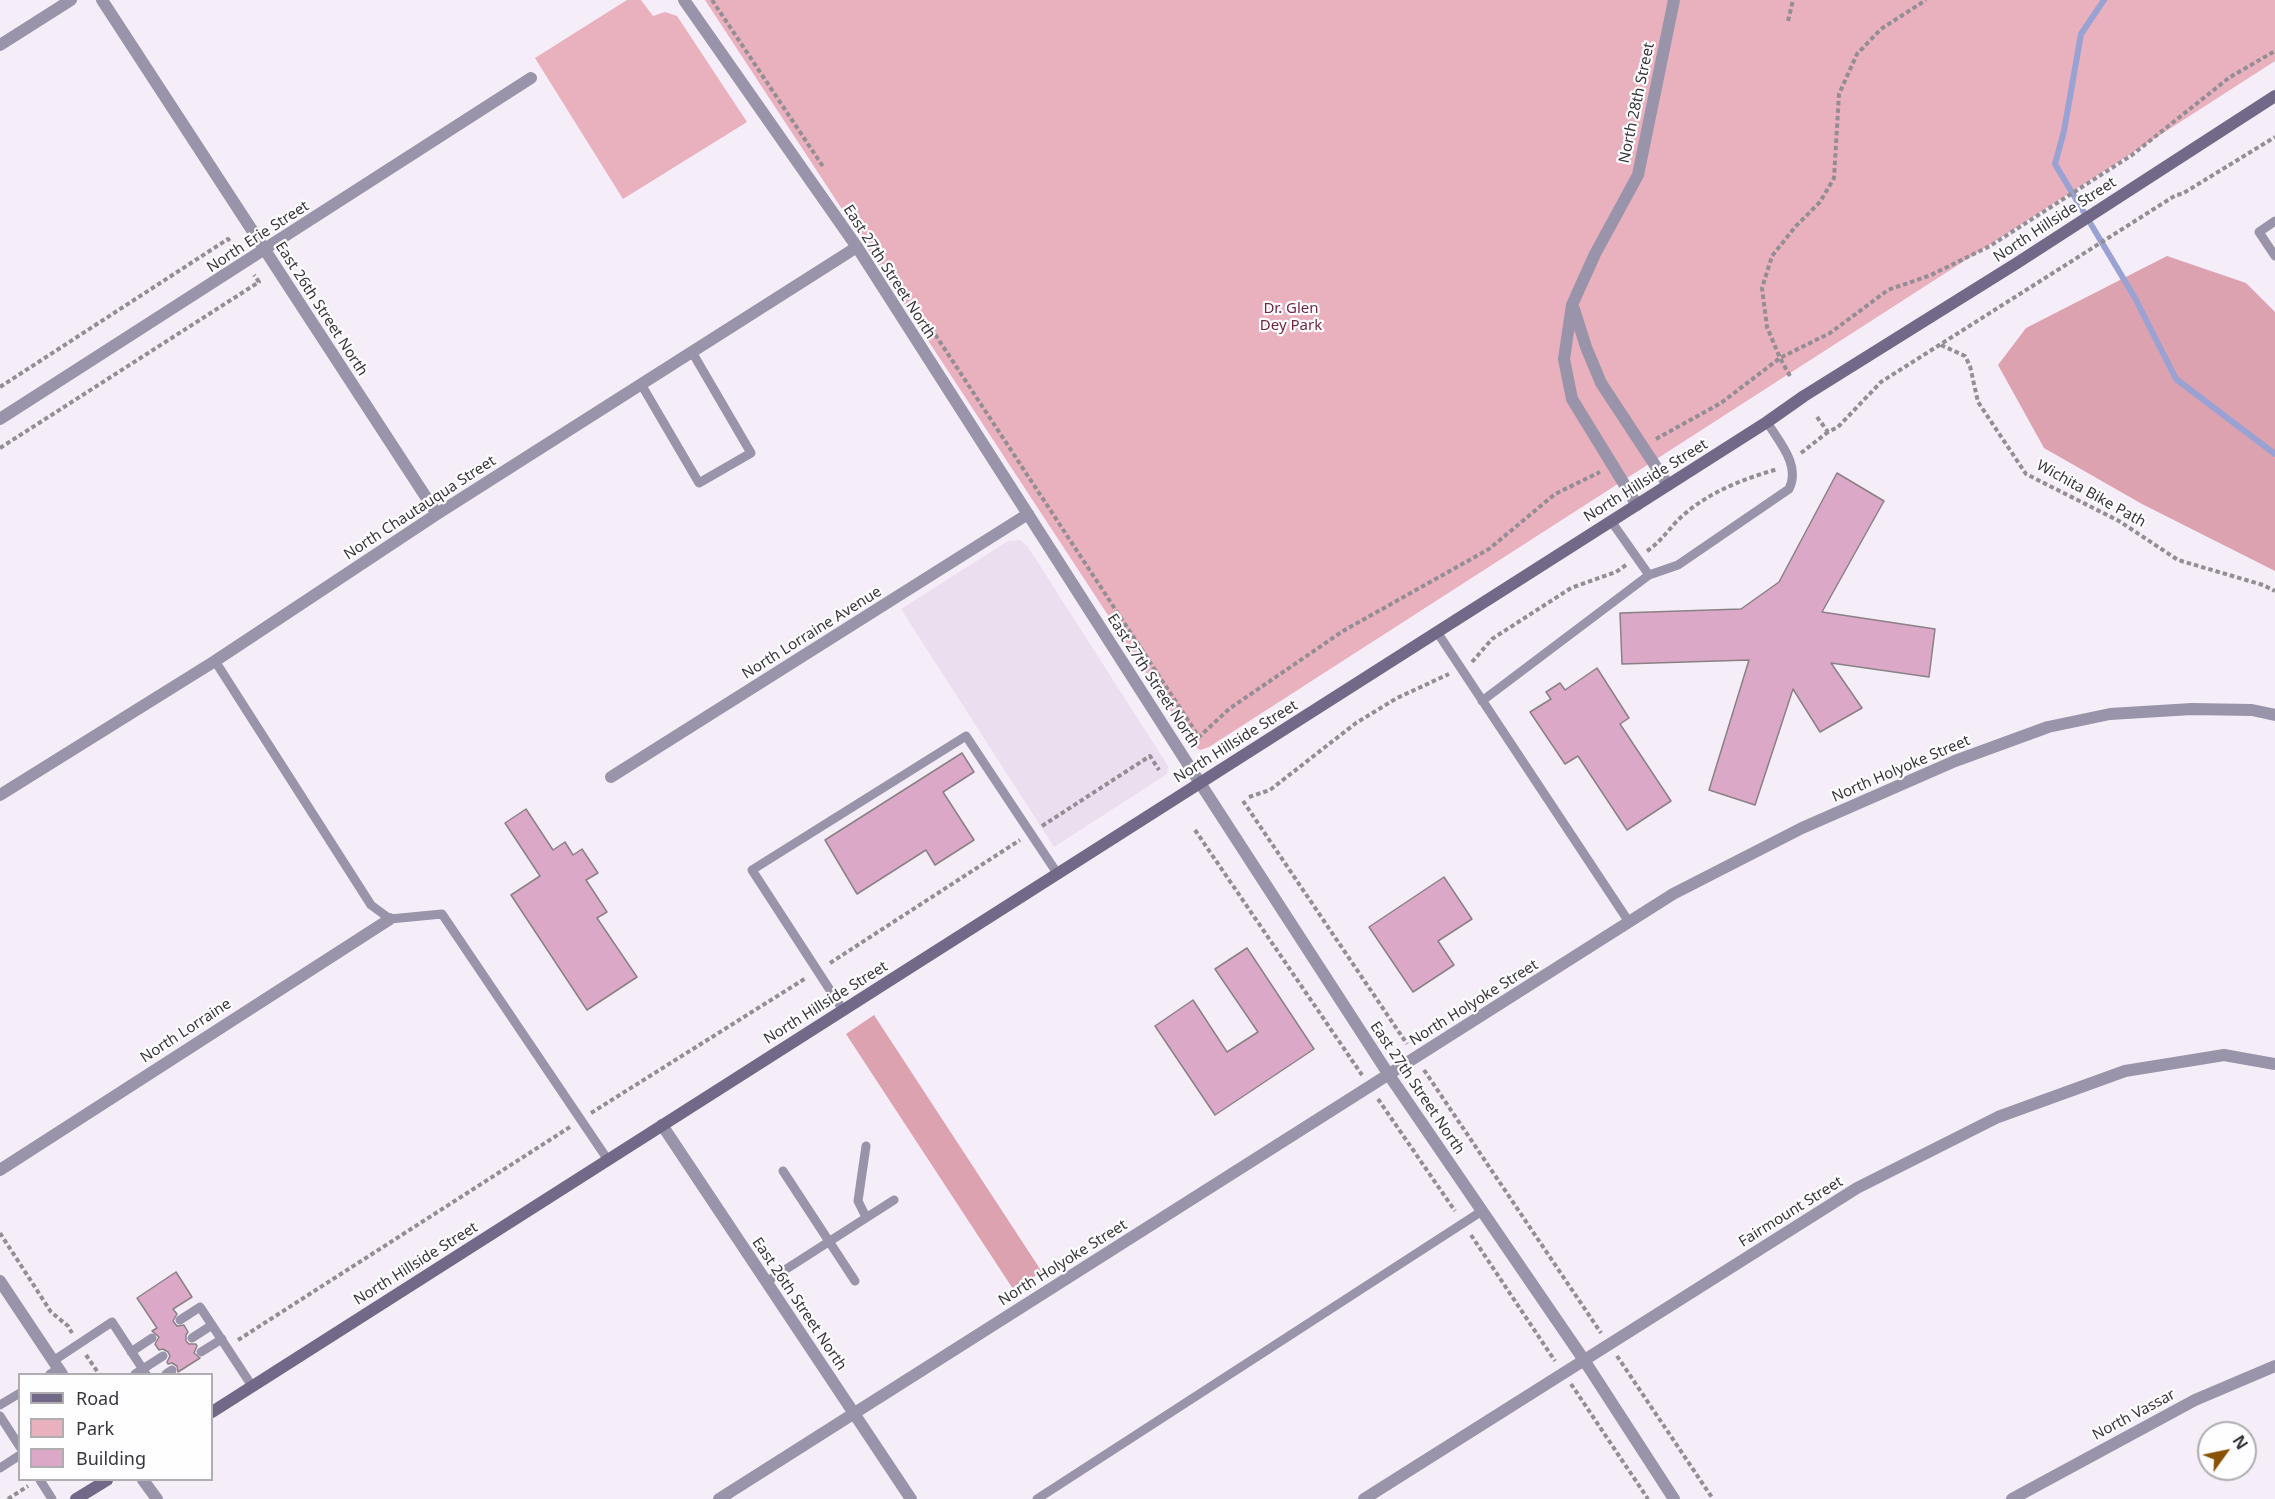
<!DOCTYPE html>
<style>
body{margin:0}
#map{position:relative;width:2275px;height:1499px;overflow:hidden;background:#f5edf7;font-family:"Noto Sans",sans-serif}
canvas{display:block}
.legend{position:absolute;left:18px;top:1373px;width:195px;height:108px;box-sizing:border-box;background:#fefdff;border:2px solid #afadb0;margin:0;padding:8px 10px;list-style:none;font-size:18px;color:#39363a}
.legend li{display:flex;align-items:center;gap:12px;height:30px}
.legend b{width:30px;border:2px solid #afadb0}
.north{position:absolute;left:2197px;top:1421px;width:60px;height:60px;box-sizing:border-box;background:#fefdff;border:2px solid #afadb0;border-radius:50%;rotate:57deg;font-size:16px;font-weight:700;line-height:24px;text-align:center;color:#39363a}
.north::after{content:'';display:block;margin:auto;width:21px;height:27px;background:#895203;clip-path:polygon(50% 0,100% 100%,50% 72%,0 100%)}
</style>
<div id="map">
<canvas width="2275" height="1499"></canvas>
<ul class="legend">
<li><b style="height:8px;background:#726887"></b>Road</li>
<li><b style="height:16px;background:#e9b0be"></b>Park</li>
<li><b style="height:16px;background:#dca8c8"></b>Building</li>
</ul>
<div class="north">N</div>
</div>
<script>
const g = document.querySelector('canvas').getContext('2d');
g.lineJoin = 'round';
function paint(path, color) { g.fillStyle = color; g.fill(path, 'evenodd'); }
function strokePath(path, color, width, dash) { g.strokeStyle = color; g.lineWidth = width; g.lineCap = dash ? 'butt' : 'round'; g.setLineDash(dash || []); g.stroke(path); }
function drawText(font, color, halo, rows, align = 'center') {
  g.font = font + ' "Noto Sans",sans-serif'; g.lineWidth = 4.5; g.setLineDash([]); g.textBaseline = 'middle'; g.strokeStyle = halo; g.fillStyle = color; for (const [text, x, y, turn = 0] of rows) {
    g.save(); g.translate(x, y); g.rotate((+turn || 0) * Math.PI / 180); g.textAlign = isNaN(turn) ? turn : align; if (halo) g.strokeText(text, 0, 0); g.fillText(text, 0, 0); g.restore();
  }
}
const built = new Path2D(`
 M1020 540 1028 547 1168 766 1167 774 1054 847 901 609 1008 541Z`);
const green = new Path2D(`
 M627 0H641L653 16 665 12 677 16 747 122 623 199 535 58Z
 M705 0H2275V61L1209 747 1200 750 1193 745Z`);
const forest = new Path2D(`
 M2167 256 2246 283 2275 312V571L2142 504 2044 448 1998 365 2026 328Z
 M874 1015 1042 1272 1013 1289 846 1034Z`);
const stream = new Path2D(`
 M2104 0 2081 34 2064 131 2055 164 2135 298 2176 379 2275 454`);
const building = new Path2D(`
 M1837 473 1884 501 1822 612 1935 629 1929 677 1831 663 1862 708 1820 732 1793 689 1755 805 1709 790 1749 660 1622 664 1620 613 1741 609 1779 582Z
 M1597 668 1629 718 1620 724 1671 801 1627 830 1578 756 1565 764 1530 712 1551 699 1546 692 1560 683 1565 690Z
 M962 753 974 772 943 792 974 840 935 865 926 850 857 894 825 840Z
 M526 809 553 850 565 842 573 855 582 849 598 873 586 880 607 912 597 918 637 977 587 1010 511 895 540 876 505 823Z
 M1444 877 1472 919 1438 941 1454 965 1413 992 1369 927Z
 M1247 948 1314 1049 1215 1115 1155 1026 1193 1000 1227 1052 1258 1032 1215 969Z
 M176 1272 192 1297 173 1309 177 1314 173 1321 177 1326 184 1325 188 1332 186 1335V1341L189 1344H196L197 1346 194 1353 200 1358 178 1372 177 1366 172 1363 168 1364 167 1362 170 1356 168 1352 163 1349 159 1350 155 1344 159 1337 152 1331 157 1328 137 1298Z`);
const path = new Path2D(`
 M712 0 824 168
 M1788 21 1793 0
 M927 322 1199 737 1229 709 1343 631 1489 549 1555 494 1600 472
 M1941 345 1965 356 1970 366 1978 402 2026 474 2119 521 2178 560 2263 585 2275 591
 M1790 376 1780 358 1767 327 1762 288 1772 256 1795 227 1820 202 1834 178 1839 94 1857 54 1881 29 1926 0
 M0 387 228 239 236 250
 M1817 417 1828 432 1838 427 1881 382 2176 195 2182 194 2275 137
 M1656 439 1721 403 1780 358 1830 333 1888 290 1931 275 1990 246 2132 155 2230 77 2275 51
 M0 448 259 282 254 275
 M1801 453 1828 432
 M1647 551C1659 543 1667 532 1677 521 1704 494 1742 479 1778 469
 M1472 662 1492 639 1571 588 1616 572 1626 565
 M1249 797 1270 790 1356 723 1397 698 1449 674
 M1243 801 1407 1044
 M1042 826 1150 756 1159 770
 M1195 830 1362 1075
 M830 963 1020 840
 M1424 1070 1601 1333
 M1378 1099 1455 1211
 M591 1113 806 978
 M0 1233 51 1312 68 1326 72 1333
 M1471 1235 1555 1361
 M238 1340 570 1127
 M86 1355 99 1374
 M1617 1356 1713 1499
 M1571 1384 1648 1499
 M8 1499 28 1486`);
const service = new Path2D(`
 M2275 221 2259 232 2275 256
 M641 384 699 483 751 453 692 352
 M1611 521 1649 575
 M1437 632 1629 922
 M215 661 371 905 390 919 442 914 608 1160
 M1482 701 1649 575 1678 565 1789 489C1801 465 1779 442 1767 422
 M843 1010 752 870 966 736 1057 873
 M783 1171 855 1281
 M866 1217 858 1201 866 1146
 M766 1282 894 1200
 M180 1320 200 1307 212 1325
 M192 1338 212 1325 252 1386
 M131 1352 152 1338
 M201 1352 222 1339
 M53 1361 112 1322 146 1374
 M50 1374 58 1369
 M135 1374 163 1356
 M166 1374 172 1370
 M0 1405 20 1393
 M0 1416 20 1447
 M0 1468 20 1455
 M40 1480 52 1499
 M1037 1499 1482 1211`);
const minor = new Path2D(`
 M102 0 437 514
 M0 45 71 0
 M1574 309 1586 347 1601 383 1668 485
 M0 419 531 78
 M1637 505 1572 399 1564 359 1572 305 1595 254 1638 175 1674 0
 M611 777 1028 514
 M1200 783 1389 1075 1584 1360 1674 1499
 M0 795 215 661 437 514 857 247
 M662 1125 911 1499
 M0 1170 390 919
 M719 1499 1673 894 1802 828 1955 761 2048 727 2110 714 2192 709 2252 710 2275 715
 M1364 1499 1857 1188 1998 1117 2125 1071 2224 1055 2275 1064
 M2012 1499 2195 1400 2275 1366`);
const tertiary = new Path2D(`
 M684 0 857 247 1200 783
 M0 1281 62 1374
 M143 1480 157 1499`);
const secondary = new Path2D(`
 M212 1412 1767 422 1804 396 2017 263 2275 96
 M76 1499 107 1480`);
const streetNames = [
 ["North 28th Street",1637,103,-78],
 ["North Hillside Street",2055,220,-33],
 ["North Erie Street",258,237,-33],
 ["East 27th Street North",889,272,57],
 ["East 26th Street North",321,309,57],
 ["North Hillside Street",1646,481,-32],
 ["Wichita Bike Path",2091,494,29],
 ["North Chautauqua Street",420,508,-33],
 ["North Lorraine Avenue",812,633,-32],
 ["East 27th Street North",1153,681,57],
 ["North Hillside Street",1236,742,-32],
 ["North Holyoke Street",1901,769,-23],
 ["North Hillside Street",826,1003,-32],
 ["North Holyoke Street",1474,1003,-32],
 ["North Lorraine",186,1031,-33],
 ["East 27th Street North",1417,1088,56],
 ["Fairmount Street",1791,1212,-32],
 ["North Holyoke Street",1063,1263,-32],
 ["North Hillside Street",416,1264,-32],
 ["East 26th Street North",799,1304,56],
 ["North Vassar",2134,1415,-28]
];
const parkNames = [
 ["Dr. Glen",1291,309],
 ["Dey Park",1291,326]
];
paint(built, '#ebdeee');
paint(green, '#e9b0be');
paint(forest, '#dda2b0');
strokePath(stream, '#9aa1d3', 6);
paint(building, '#dca8c8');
strokePath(building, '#8a8086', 1.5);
strokePath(path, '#938d94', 4, [4.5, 3]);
strokePath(service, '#9a94aa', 9);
strokePath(minor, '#9a94aa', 12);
strokePath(tertiary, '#9a94aa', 12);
strokePath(secondary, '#726887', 12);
drawText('15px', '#39363a', '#fefdff', streetNames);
drawText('15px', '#6f283f', '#fefdff', parkNames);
</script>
